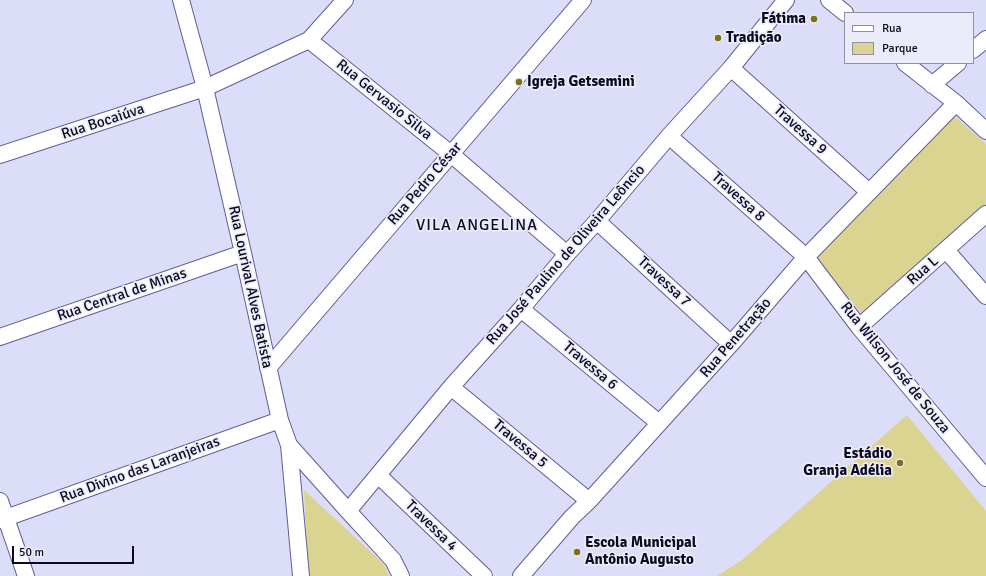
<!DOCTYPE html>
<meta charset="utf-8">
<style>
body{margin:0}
#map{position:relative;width:986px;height:576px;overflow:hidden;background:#dcddf8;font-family:Signika,sans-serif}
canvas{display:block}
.legend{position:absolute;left:844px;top:12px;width:130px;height:52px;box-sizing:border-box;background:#ebebf9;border:1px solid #9191a2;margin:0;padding:5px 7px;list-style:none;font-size:12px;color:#0b091f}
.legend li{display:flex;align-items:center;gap:8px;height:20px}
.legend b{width:20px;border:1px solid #9191a2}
.scale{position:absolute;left:12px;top:546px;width:122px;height:18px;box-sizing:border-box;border:2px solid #0b091f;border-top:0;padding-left:5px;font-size:12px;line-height:14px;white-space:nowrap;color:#0b091f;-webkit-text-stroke:3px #ebebf9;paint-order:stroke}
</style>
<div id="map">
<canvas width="986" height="576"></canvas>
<ul class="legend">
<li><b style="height:5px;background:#fff"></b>Rua</li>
<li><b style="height:11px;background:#dad490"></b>Parque</li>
</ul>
<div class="scale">50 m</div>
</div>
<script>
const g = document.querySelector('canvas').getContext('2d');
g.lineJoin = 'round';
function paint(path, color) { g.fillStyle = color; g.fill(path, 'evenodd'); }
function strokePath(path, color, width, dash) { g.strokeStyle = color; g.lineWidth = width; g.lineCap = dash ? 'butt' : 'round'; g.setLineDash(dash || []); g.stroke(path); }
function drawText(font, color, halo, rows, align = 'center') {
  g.font = font + ' Signika,sans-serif'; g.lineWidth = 3.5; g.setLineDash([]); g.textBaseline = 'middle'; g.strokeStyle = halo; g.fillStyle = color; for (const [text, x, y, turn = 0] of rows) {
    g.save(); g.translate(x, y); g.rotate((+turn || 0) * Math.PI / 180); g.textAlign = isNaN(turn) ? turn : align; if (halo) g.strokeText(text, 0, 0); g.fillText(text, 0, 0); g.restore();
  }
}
const green = new Path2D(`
 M953 115 986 144V208L865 317 815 259Z
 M907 415 986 511V576H717L742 560Z
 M304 490 384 564 389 576H308Z`);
const minor = new Path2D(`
 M181 0 205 88 243 253 280 420 289 445 301 576
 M829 0 845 13
 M309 40 451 154 567 254
 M973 50 986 39
 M905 63 956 103 986 131
 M731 68 869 192
 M932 85 958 63
 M669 136 806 257 859 327 986 478
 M0 155 205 88 309 40 345 0
 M597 221 731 344
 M946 250 986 296
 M521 309 659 423
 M859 327 986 214
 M0 337 243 253
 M268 368 583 0
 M451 387 589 501
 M289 445 348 511 393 560 401 576
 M378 475 484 576
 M0 501 26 576
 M348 511 451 387 521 309 567 254 597 221 669 136 731 68 786 0
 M0 520 280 420
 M521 576 572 517 589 501 731 344 806 257 956 103`);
const markers = [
 [814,19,4,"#7a7112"],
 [718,38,4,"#7a7112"],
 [519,82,4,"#7a7112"],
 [900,463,4,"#7a7112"],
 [577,552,4,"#7a7112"]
];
const poiNames = [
 ["Fátima",806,19,"right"],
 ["Tradição",726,38],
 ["Igreja Getsemini",527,82],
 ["Estádio",892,454,"right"],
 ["Granja Adélia",892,471,"right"],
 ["Escola Municipal",585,543],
 ["Antônio Augusto",585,560]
];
const streetNames = [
 ["Rua Gervasio Silva",384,100,39],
 ["Rua Bocaiúva",103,122,-18],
 ["Travessa 9",800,130,42],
 ["Rua Pedro César",425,184,-49],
 ["Travessa 8",738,197,42],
 ["Rua José Paulino de Oliveira Leôncio",566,255,-49],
 ["Rua L",923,271,-41],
 ["Travessa 7",664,282,43],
 ["Rua Lourival Alves Batista",250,287,78],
 ["Rua Central de Minas",122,295,-19],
 ["Rua Penetração",736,338,-49],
 ["Travessa 6",590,366,40],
 ["Rua Wilson José de Souza",895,368,51],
 ["Travessa 5",520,444,40],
 ["Rua Divino das Laranjeiras",140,470,-20],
 ["Travessa 4",431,526,44]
];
const neighbourhoodNames = [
 ["VILA ANGELINA",477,226]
];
paint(green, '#dad490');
strokePath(minor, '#5f5d99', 18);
strokePath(minor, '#fff', 16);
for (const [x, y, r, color] of markers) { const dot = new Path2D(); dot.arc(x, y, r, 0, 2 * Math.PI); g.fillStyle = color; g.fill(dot); strokePath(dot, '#ebebf9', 1.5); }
drawText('bold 15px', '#0b091f', '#ebebf9', poiNames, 'left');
drawText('15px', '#0b091f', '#ebebf9', streetNames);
g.letterSpacing = '1px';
drawText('16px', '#0b091f', '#ebebf9', neighbourhoodNames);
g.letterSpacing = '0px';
</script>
